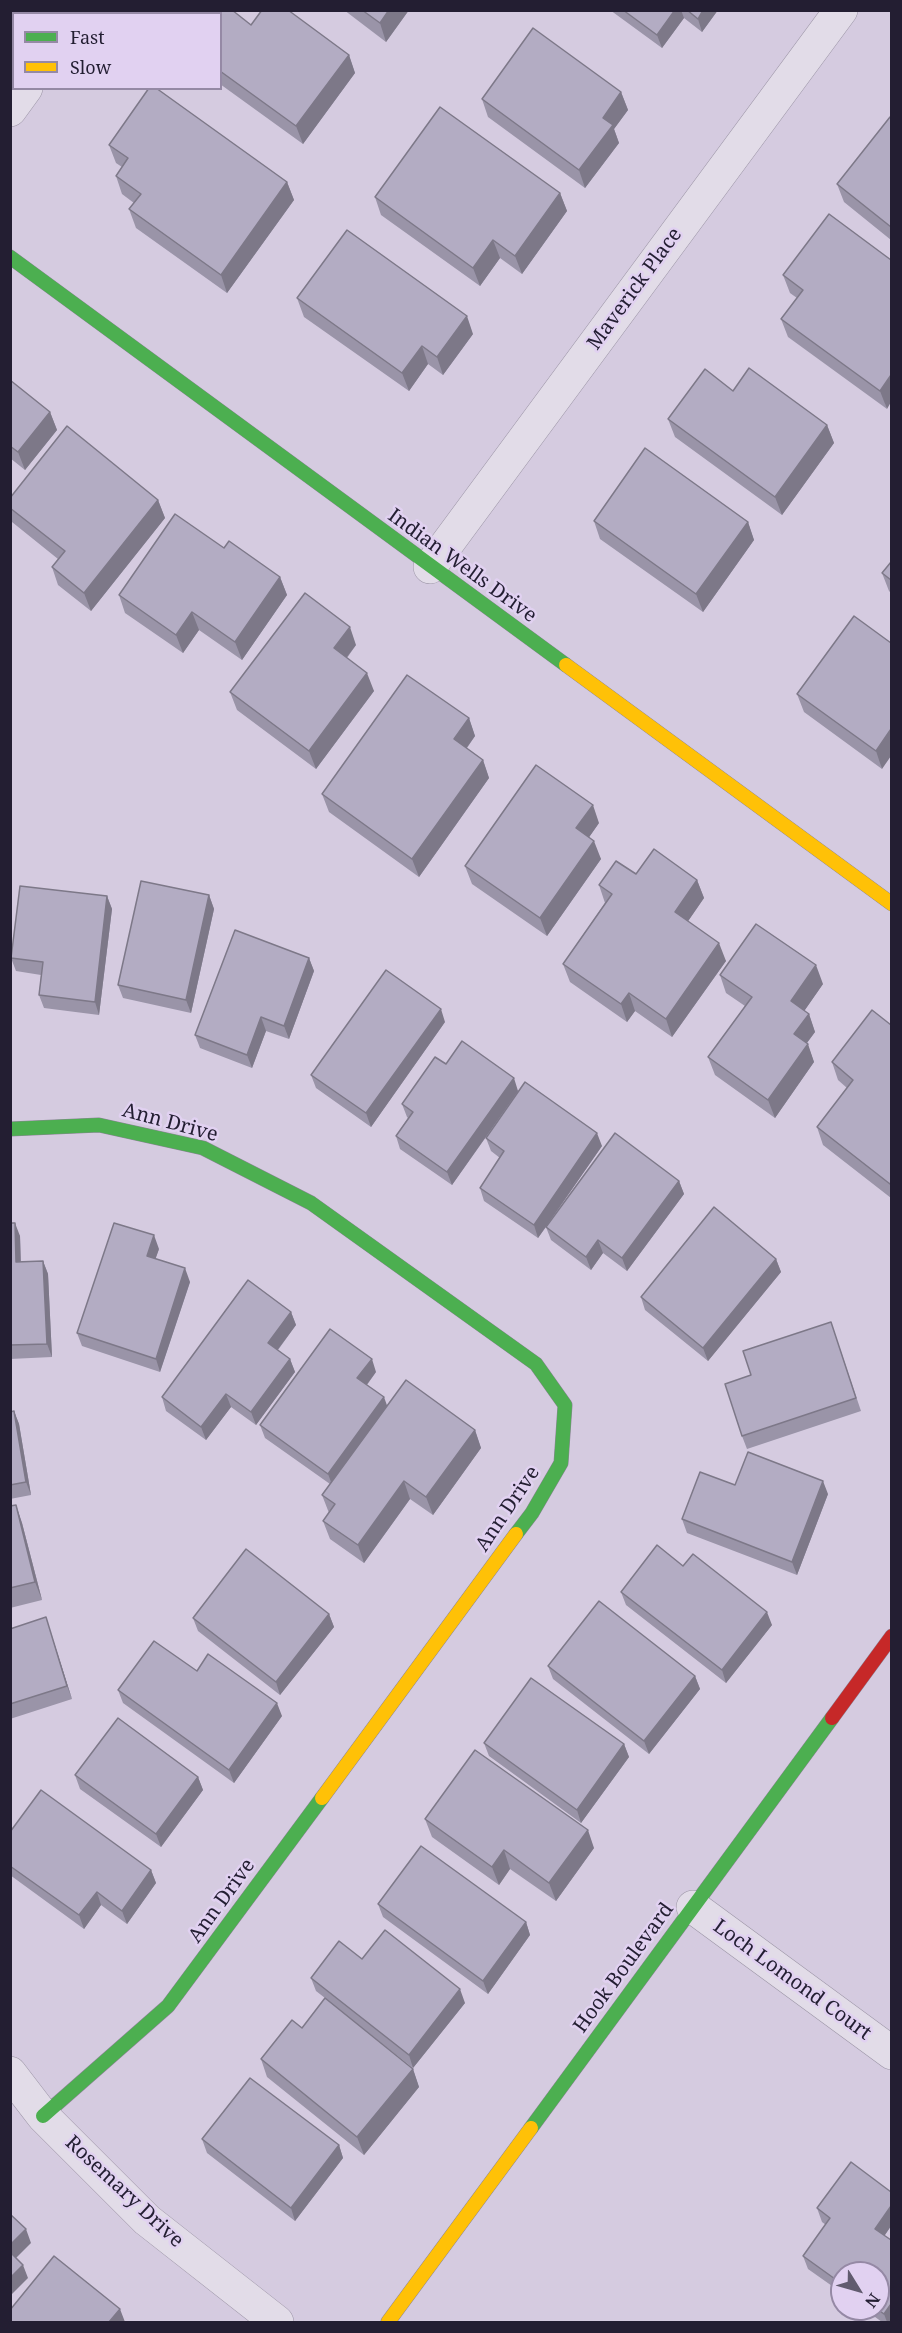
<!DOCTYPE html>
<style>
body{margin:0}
#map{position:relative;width:902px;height:2333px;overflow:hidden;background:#d5cbe0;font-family:"Noto Serif",serif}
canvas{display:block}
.frame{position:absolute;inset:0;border:12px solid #231e32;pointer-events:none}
.legend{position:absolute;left:12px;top:12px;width:210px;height:78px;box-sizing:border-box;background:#e1d1f1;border:2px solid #9589a5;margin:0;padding:8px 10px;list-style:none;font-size:18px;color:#231e32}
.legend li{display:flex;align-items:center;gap:12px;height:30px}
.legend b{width:30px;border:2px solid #9589a5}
.north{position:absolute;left:830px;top:2261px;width:60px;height:60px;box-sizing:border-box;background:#e1d1f1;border:2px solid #9589a5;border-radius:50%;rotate:127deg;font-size:16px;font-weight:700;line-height:24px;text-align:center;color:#231e32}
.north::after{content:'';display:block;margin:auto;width:21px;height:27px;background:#615b6f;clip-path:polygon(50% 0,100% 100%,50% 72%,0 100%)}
</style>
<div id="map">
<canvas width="902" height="2333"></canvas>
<div class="frame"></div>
<ul class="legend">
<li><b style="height:8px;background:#4caf50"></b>Fast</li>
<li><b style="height:8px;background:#ffc107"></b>Slow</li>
</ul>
<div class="north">N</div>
</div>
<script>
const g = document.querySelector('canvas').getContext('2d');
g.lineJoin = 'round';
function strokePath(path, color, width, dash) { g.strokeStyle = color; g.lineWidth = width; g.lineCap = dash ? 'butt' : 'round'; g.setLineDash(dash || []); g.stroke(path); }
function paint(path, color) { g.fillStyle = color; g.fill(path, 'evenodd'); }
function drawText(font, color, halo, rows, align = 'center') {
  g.font = font + ' "Noto Serif",serif'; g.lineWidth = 5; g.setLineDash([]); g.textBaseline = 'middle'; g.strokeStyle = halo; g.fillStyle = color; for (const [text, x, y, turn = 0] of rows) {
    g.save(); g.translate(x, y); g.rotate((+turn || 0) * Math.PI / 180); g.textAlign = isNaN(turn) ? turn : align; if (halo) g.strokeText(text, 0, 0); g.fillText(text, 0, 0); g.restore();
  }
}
const street = new Path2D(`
 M81 14 83 10
 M10 110 26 88
 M430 567 841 10
 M693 1907 892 2053
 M10 2073 43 2116 147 2220 277 2322`);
const fast = new Path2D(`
 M10 257 566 665
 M10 1129 99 1125 203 1148 311 1203 536 1364 565 1405 561 1463 532 1513 516 1534
 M43 2116 168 2006 322 1798
 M531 2128 832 1718`);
const slow = new Path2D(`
 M566 665 892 904
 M322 1798 516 1534
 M388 2322 531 2128`);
const jam = new Path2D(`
 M832 1718 892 1636`);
const wall = new Path2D(`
 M344 10H409L386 42Z
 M610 10H718L702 32 684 18 662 48Z
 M220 14 251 25 349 55 355 73 303 144 220 84Z
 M621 92 628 110 614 129 619 143 585 188 488 117 482 99Z
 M891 118V240L844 202 837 184Z
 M109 145 287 182 294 200 227 293 136 228 129 209 134 203 122 194 116 176 122 167 116 163Z
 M560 193 567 211 522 274 500 258 480 286 381 215 375 197Z
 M829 214 887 409 788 337 781 319 797 298 790 293 783 275Z
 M297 298 473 334 443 375 428 364 409 391 304 317Z
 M10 380 50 412 57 430 25 470 10 458Z
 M733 391 827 425 834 443 782 515 675 437 668 419Z
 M10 498 158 500 165 518 91 611 58 585 52 567 58 559 12 522 10 518Z
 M594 521 748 522 754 540 703 612 600 539Z
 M224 548 280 577 287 595 242 660 199 630 183 653 125 613 119 595Z
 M891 562V593L889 591 882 573Z
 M854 616 882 769 804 712 797 694Z
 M356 645 347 658 374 691 316 769 237 710 230 692Z
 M469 718 475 736 467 748 483 760 489 778 419 877 329 812 322 794Z
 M599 823 589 837 601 859 547 936 472 884 465 866Z
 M636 874 697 880 704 898 688 921 726 961 672 1037 635 1011 627 1022 570 982 563 964 605 903 599 885Z
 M209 895 214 909 191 1013 123 998 118 985Z
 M107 896 112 909 99 1015 44 1008 39 995 41 975 16 971 11 958Z
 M309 958 314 971 289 1039 266 1031 252 1068 200 1048 195 1035Z
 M720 975 823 984 804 1011 809 1014 815 1032 807 1043 814 1062 775 1118 715 1075 708 1057 745 1006 726 993Z
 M445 1022 371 1127 316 1088 311 1075Z
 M891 1025V1198L823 1145 817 1127 847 1088 838 1080 832 1062Z
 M446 1064 518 1091 602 1146 548 1224 679 1181 684 1194 627 1271 603 1253 591 1270 551 1240 546 1227 538 1238 484 1201 480 1188 500 1158 491 1151 486 1138 513 1099 452 1185 400 1149 396 1136 408 1118 407 1117 402 1104Z
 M10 1223 20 1236 21 1262 43 1261 48 1274 52 1357 10 1359Z
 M159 1249 155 1259 190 1282 160 1372 82 1346 77 1333Z
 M776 1259 781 1272 708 1361 645 1310 641 1297Z
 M291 1312 296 1325 278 1350 290 1359 295 1372 256 1425 231 1407 206 1440 166 1411 162 1397Z
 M831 1322 861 1411 747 1449 742 1436Z
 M376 1372 367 1385 387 1406 475 1430 481 1448 433 1515 410 1499 364 1563 330 1539 323 1521 329 1513 322 1495 330 1484 265 1438 260 1425Z
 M14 1411 19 1424 31 1495 10 1499V1412Z
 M735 1485 828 1494 797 1575 687 1533 682 1519Z
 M16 1505 22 1523 42 1600 10 1608V1506Z
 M683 1566 772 1625 726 1683 626 1605 621 1592Z
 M329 1614 334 1627 280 1695 198 1631 193 1618Z
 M10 1629 50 1630 72 1699 10 1719Z
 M548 1666 695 1676 700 1689 649 1754 553 1679Z
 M197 1671 282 1716 234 1783 123 1703 118 1690Z
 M484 1743 624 1744 629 1757 581 1823 489 1756Z
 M75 1775 198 1777 203 1790 161 1847 80 1789Z
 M425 1819 594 1848 556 1901 510 1869 499 1885 432 1837Z
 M10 1832 151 1870 156 1883 127 1924 101 1905 84 1929 10 1875Z
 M378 1904 526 1922 530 1935 488 1994 383 1917Z
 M362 1959 465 2003 413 2068 348 2017 413 2069 419 2087 364 2155 267 2077 261 2059 302 2028 325 1998 316 1991 311 1978Z
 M202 2139 339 2145 343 2158 295 2221 207 2153Z
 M817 2208 891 2226 885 2235 891 2322H882L864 2309H878L842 2273V2293L808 2269 803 2256 826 2225 822 2222Z`);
const shadedWall = new Path2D(`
 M389 10H409L386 42 380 23Z
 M675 10H681L684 18 662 48 657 35Z
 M703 10H718L702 32 698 19Z
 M349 55 355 73 303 144 296 126Z
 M621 92 628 110 614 129 619 143 585 188 579 170 603 118Z
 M287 182 294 200 227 293 221 275Z
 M560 193 567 211 522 274 515 256Z
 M493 240 500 258 480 286 473 268Z
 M467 316 473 334 443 375 437 357Z
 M422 346 428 364 409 391 402 373Z
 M891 375V402L887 409 880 391Z
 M50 412 57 430 25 470 18 452Z
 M827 425 834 443 782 515 775 497Z
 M158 500 165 518 91 611 84 593Z
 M748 522 754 540 703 612 696 594Z
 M280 577 287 595 242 660 235 642Z
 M192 612 199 630 183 653 176 635Z
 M350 627 356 645 340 666 334 648Z
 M367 673 374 691 316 769 309 751Z
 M469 718 475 736 460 757 454 739Z
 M891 729V756L882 769 876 751Z
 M483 760 489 778 419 877 412 859Z
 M593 805 599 823 583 846 576 828Z
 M594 841 601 859 547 936 540 918Z
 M697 880 704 898 682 930 675 912Z
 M209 895 214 909 191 1013 186 1000Z
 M107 896 112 909 99 1015 95 1002Z
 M719 943 726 961 672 1037 666 1019Z
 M309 958 314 971 289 1039 284 1026Z
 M816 965 823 984 798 1020 791 1001Z
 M629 993 635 1011 627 1022 621 1004Z
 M441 1009 445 1022 371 1127 366 1113Z
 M809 1014 815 1032 800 1052 794 1034Z
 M261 1017 266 1031 252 1068 247 1055Z
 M808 1044 814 1062 775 1118 768 1100Z
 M514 1078 518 1091 452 1185 447 1172Z
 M597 1133 602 1146 538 1238 534 1225Z
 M679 1181 684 1194 627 1271 622 1258Z
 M15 1223 20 1236 21 1276 16 1262Z
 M154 1235 159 1249 152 1269 147 1256Z
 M598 1240 603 1253 591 1270 586 1257Z
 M776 1259 781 1272 708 1361 703 1348Z
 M43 1261 48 1274 52 1357 47 1344Z
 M185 1268 190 1282 160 1372 156 1359Z
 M291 1312 296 1325 273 1356 268 1343Z
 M290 1359 295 1372 256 1425 251 1412Z
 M372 1359 376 1372 362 1391 357 1378Z
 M226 1394 231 1407 206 1440 201 1427Z
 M384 1397 389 1411 333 1487 328 1474Z
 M14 1411 19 1424 31 1495 26 1482Z
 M475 1430 481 1448 433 1515 426 1497Z
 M404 1481 410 1499 364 1563 358 1545Z
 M823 1481 828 1494 797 1575 792 1562Z
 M16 1505 22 1523 42 1600 35 1582Z
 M767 1612 772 1625 726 1683 722 1670Z
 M329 1614 334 1627 280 1695 276 1682Z
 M46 1617 50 1630 72 1699 67 1686Z
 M695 1676 700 1689 649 1754 644 1741Z
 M277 1703 282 1716 234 1783 229 1770Z
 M624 1744 629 1757 581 1823 577 1810Z
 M198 1777 203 1790 161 1847 156 1834Z
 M588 1830 594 1848 556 1901 549 1883Z
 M504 1850 510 1869 499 1885 492 1867Z
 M151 1870 156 1883 127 1924 122 1911Z
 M97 1892 101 1905 84 1929 79 1915Z
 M526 1922 530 1935 488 1994 483 1981Z
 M460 1989 465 2003 413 2068 409 2055Z
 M413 2069 419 2087 364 2155 357 2137Z
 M339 2145 343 2158 295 2221 291 2208Z
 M891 2206V2226L880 2242 875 2229Z
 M26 2229 31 2243 12 2262 10 2259V2245Z
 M23 2265 28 2278 10 2296V2278Z
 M891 2304V2322H887L884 2314Z
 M120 2309 125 2322H109Z`);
const building = new Path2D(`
 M221 10H232L251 25 262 10H288L349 55 296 126 220 71V14H219Z
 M362 10H389L380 23Z
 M623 10H675L657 35Z
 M687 10H703L698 19Z
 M533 28 621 92 603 118 613 125 579 170 482 99Z
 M149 88H156L287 182 221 275 129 209 141 194 116 176 128 158 109 145Z
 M440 107 560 193 515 256 493 240 473 268 375 197Z
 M890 117 891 118V227L837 184Z
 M829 214 891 260V375L880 391 781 319 803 290 783 275Z
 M347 230 467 316 437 357 422 346 402 373 297 298Z
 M749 368 827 425 775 497 668 419 705 369 733 391Z
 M10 380 50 412 18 452 10 446Z
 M67 426 158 500 84 593 52 567 65 551 10 508V498Z
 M645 448 748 522 696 594 594 521Z
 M175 514 224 548 229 541 280 577 235 642 192 612 176 635 119 595Z
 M891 562V580L882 573Z
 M305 593 350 627 334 648 367 673 309 751 230 692Z
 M854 616 891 643V729L876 751 797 694Z
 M407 675 469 718 454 739 483 760 412 859 322 794Z
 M536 765 593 805 576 828 594 841 540 918 465 866Z
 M654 849 697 880 675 912 719 943 666 1019 629 993 621 1004 563 964 612 894 599 885 616 861 636 874Z
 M141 881 209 895 186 1000 118 985Z
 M20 886 107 896 95 1002 39 995 43 962 11 958Z
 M756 924 816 965 791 1001 809 1014 794 1034 808 1044 768 1100 708 1057 752 997 720 975Z
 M235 930 309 958 284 1026 261 1017 247 1055 195 1035Z
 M386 970 441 1009 366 1113 311 1075Z
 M872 1010 891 1025V1182L890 1184 817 1127 853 1080 832 1062Z
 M462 1041 514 1078 447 1172 396 1136 413 1112 402 1104 435 1057 446 1064Z
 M525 1082 597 1133 534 1225 480 1188 504 1151 486 1138Z
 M615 1133 679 1181 622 1258 598 1240 586 1257 546 1227Z
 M714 1207 776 1259 703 1348 641 1297Z
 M10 1223H15L16 1262 43 1261 47 1344 10 1345Z
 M114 1223 154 1235 147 1256 185 1268 156 1359 77 1333Z
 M248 1280 291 1312 268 1343 290 1359 251 1412 226 1394 201 1427 162 1397Z
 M831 1322 856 1398 742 1436 725 1384 751 1375 743 1351Z
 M330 1329 372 1359 357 1378 384 1397 328 1474 260 1425Z
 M406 1380 475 1430 426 1497 404 1481 358 1545 323 1521 335 1504 322 1495Z
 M14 1411 26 1482 10 1485V1412Z
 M748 1452 823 1481 792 1562 682 1519 700 1472 735 1485Z
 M16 1505 35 1582 10 1588V1506Z
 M657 1545 683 1566 693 1554 767 1612 722 1670 621 1592Z
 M246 1549 329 1614 276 1682 193 1618Z
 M599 1601 695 1676 644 1741 548 1666Z
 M46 1617 67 1686 10 1704V1629Z
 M154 1641 197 1671 208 1654 277 1703 229 1770 118 1690Z
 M531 1678 624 1744 577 1810 484 1743Z
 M118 1718 198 1777 156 1834 75 1775Z
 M475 1750 588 1830 549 1883 504 1850 492 1867 425 1819Z
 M41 1790 151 1870 122 1911 97 1892 79 1915 10 1866V1832Z
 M421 1846 526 1922 483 1981 378 1904Z
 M385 1930 460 1989 409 2055 311 1978 339 1941 362 1959Z
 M325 1998 413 2069 357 2137 261 2059 292 2020 302 2028Z
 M250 2078 339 2145 291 2208 202 2139Z
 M851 2162 891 2192V2206L875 2229 891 2240V2304L884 2314 877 2309H878V2273H842V2284L803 2256 830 2218 817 2208Z
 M10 2214 26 2229 10 2245Z
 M10 2252 23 2265 10 2278Z
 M54 2256 120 2309 109 2322H10V2310Z`);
const streetNames = [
 ["Maverick Place",635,289,-54],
 ["Indian Wells Drive",462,566,36],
 ["Ann Drive",170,1123,15],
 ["Ann Drive",508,1509,-56],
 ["Ann Drive",222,1901,-54],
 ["Hook Boulevard",624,1968,-54],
 ["Loch Lomond Court",792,1980,36],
 ["Rosemary Drive",124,2192,43]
];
strokePath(street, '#9b94a5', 34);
strokePath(fast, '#8b8495', 15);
strokePath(slow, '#8b8495', 15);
strokePath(jam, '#8b8495', 15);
strokePath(street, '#e2dce8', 33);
strokePath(fast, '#4caf50', 14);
strokePath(slow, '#ffc107', 14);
strokePath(jam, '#c62828', 14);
paint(wall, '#9a94a8');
paint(shadedWall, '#7d7888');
paint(building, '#b3acc3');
strokePath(building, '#7d7888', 1.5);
drawText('20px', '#231e32', '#e1d1f1', streetNames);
</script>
